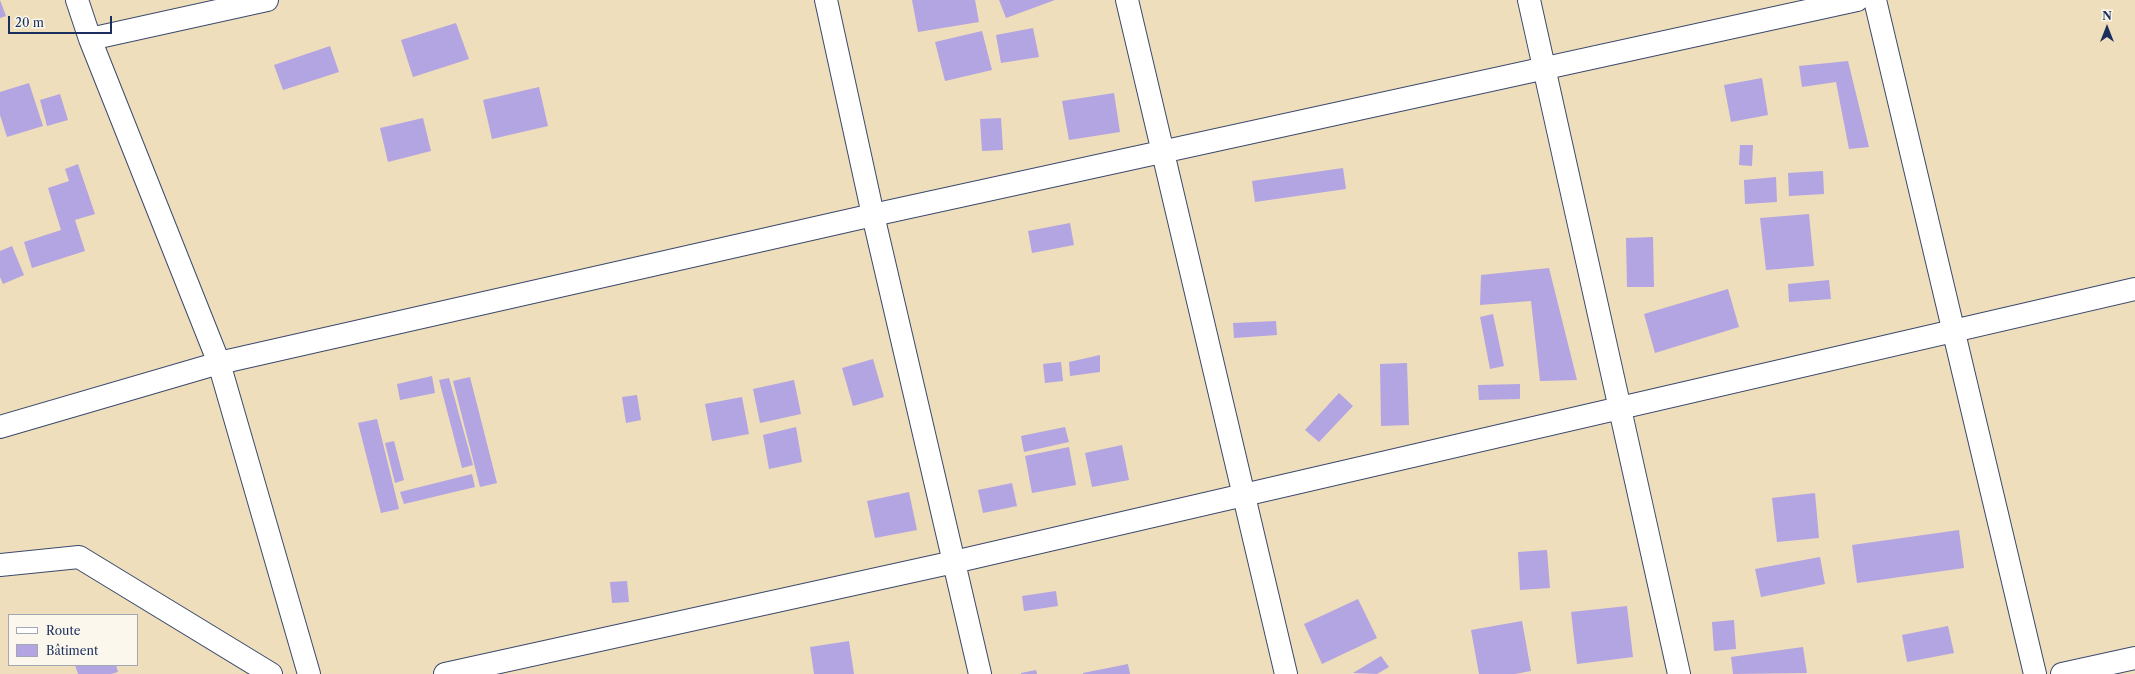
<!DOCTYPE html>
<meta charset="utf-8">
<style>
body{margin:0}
#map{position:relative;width:2135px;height:674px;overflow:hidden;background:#eedebb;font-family:"Libre Caslon Text",serif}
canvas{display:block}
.legend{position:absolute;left:8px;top:614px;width:130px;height:52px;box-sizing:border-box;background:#fbf7ec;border:1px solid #a1a7b3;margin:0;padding:5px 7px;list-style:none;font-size:12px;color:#1b2f5e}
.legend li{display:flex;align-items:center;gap:8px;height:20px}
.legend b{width:20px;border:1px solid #a1a7b3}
.north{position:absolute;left:2087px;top:8px;width:40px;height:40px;-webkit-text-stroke:3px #fbf7ec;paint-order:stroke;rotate:0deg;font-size:11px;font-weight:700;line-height:16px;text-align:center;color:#1b2f5e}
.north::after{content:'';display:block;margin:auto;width:14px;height:18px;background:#1b2f5e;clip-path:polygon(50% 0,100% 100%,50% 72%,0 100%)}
.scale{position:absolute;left:8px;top:16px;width:104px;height:18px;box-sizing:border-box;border:2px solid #1b2f5e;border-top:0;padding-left:5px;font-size:12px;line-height:14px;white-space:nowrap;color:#1b2f5e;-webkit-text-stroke:3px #fbf7ec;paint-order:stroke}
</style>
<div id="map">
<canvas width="2135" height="674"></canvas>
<ul class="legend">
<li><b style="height:5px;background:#fff"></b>Route</li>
<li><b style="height:11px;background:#b3a4e2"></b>Bâtiment</li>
</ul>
<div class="north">N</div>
<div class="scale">20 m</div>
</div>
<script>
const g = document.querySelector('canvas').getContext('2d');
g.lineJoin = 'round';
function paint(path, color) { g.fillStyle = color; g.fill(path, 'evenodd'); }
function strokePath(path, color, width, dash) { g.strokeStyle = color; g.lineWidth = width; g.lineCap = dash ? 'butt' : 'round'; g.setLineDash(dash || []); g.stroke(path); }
const building = new Path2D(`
 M0 0 6 16 0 18Z
 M912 0H975L979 22 918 32Z
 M999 0H1055L1006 18Z
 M456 23 469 59 413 77 401 40Z
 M1033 28 1039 57 1001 63 996 35Z
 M982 31 992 70 945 81 935 42Z
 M330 46 339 72 283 90 274 65Z
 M1848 61 1869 147 1849 149 1836 82 1802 87 1799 66Z
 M1762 78 1768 115 1731 122 1724 85Z
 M29 83 43 126 7 137 0 115V92Z
 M539 87 548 126 492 139 483 100Z
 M1114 93 1120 132 1069 140 1062 101Z
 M60 94 68 120 47 126 40 100Z
 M423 118 431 151 388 162 380 128Z
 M1001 118 1003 150 982 151 980 119Z
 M1740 145H1753L1752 166 1739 165Z
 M78 164 95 214 75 220 85 251 32 268 24 242 61 230 48 188 69 181 65 169Z
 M1343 168 1346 189 1255 202 1252 181Z
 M1823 171 1824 194 1789 196 1788 173Z
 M1776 177 1777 202 1745 204 1744 180Z
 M1809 214 1814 266 1766 270 1760 218Z
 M1070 223 1074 245 1032 253 1028 231Z
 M1653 237 1654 287H1627L1626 238Z
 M12 246 24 275 3 284 0 277V251Z
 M1549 268 1577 380 1540 381 1531 301 1480 305 1481 275Z
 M1829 280 1831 299 1789 302 1788 284Z
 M1728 289 1739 327 1655 353 1644 314Z
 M1493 314 1504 366 1490 369 1480 317Z
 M1276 321 1277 335 1234 338 1233 323Z
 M1100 355V372L1070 376 1069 362Z
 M873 359 884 397 853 406 842 368Z
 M1061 362 1063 381 1045 383 1043 364Z
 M1407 363 1409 425 1381 426 1380 364Z
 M432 376 435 393 400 400 397 384Z
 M470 377 497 483 480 487 453 381Z
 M449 378 473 465 462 468 439 380Z
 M794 380 801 414 760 423 753 389Z
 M1520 384V399L1479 400 1478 385Z
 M1339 393 1353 406 1319 442 1305 430Z
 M637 395 641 420 626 423 622 397Z
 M742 397 749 434 712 441 705 404Z
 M377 419 399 509 381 513 358 423Z
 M796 427 802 462 769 469 763 435Z
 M1065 427 1069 442 1024 452 1021 436Z
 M394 441 404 480 395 483 385 443Z
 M1122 445 1129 480 1092 487 1085 453Z
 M1069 447 1076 485 1032 493 1025 456Z
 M472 474 475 487 404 504 400 492Z
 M1012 483 1017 506 983 513 978 490Z
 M909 492 917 530 875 538 867 501Z
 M1815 493 1819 538 1777 542 1772 498Z
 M1959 530 1964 568 1857 583 1852 545Z
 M1547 550 1550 588 1520 590 1518 552Z
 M1820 557 1825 584 1761 597 1755 569Z
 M627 581 629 602 612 603 610 582Z
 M1056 591 1058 606 1024 611 1022 596Z
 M1358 599 1377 638 1322 664 1304 624Z
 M1627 606 1633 657 1577 664 1571 612Z
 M1734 620 1736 649 1714 651 1712 622Z
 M1522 621 1531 671 1515 674H1479L1471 630Z
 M1948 626 1954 653 1907 662 1902 635Z
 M849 641 854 674H814L810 647Z
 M1803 647 1807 673 1733 674 1731 657Z
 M1381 656 1389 667 1377 674 1353 673Z
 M1128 664 1130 674H1083V673Z
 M75 665H116L118 672 111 674H78Z
 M1036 670 1037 674H1021V673Z`);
const minor = new Path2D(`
 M77 0 90 39 219 363 309 674
 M826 0 873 215 980 674
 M1127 0 1286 674
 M1529 0 1679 674
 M1875 0 2035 674
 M90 39 267 0
 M0 427 219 363 873 215 1857 0
 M0 565 79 557 271 674
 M445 674 954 562 2135 289
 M2062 674 2135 658`);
paint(building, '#b3a4e2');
strokePath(minor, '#3b496c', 24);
strokePath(minor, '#fff', 22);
</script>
